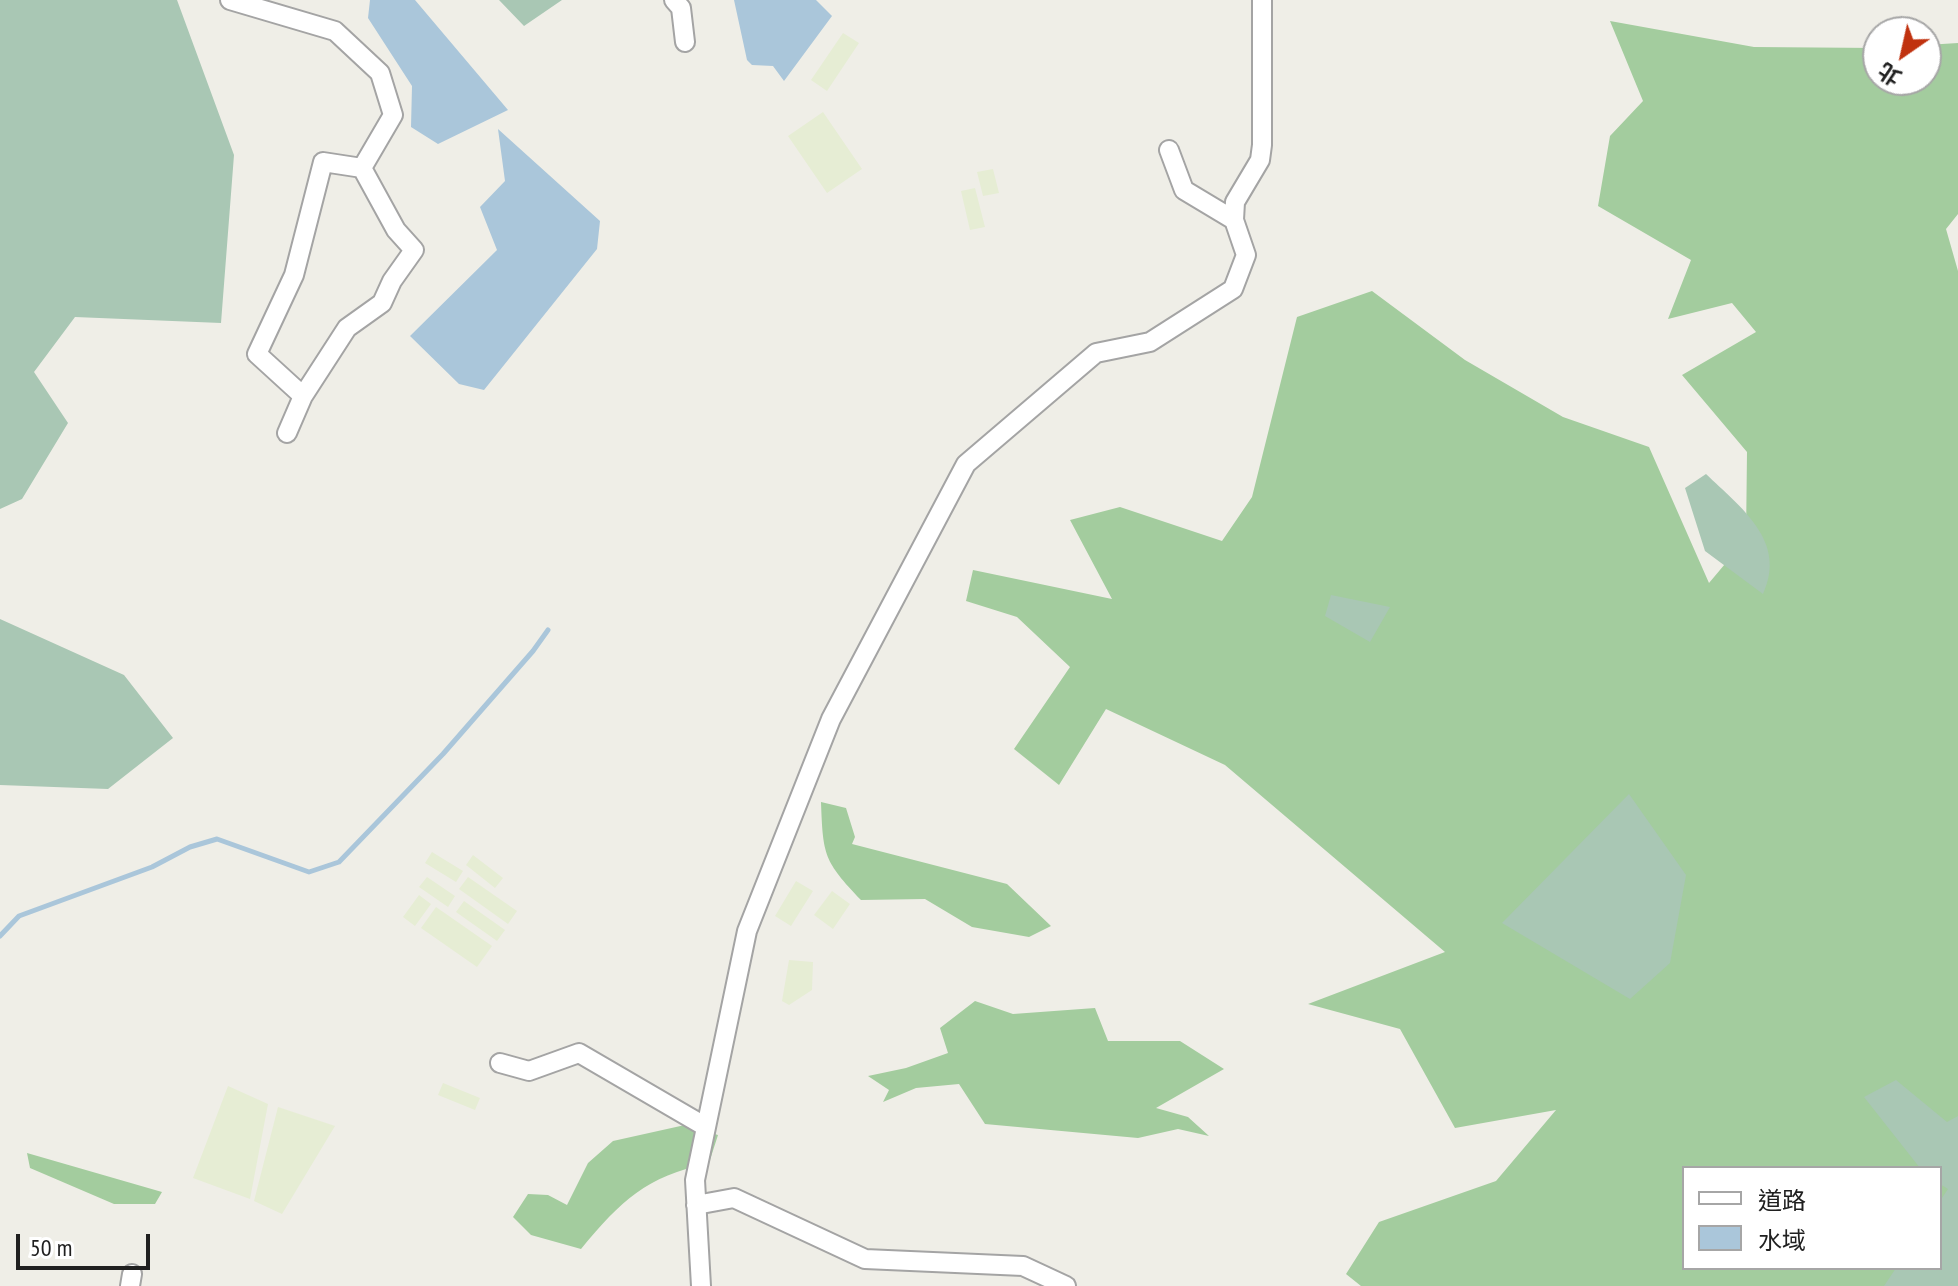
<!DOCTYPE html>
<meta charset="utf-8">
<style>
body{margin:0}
#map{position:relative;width:1958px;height:1286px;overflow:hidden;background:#efeee7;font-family:"PT Sans Narrow","Noto Sans TC",sans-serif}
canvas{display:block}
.legend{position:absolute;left:1682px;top:1166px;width:260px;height:104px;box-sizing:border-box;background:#fff;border:2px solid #a6a6a6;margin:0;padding:10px 14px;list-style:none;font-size:24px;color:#202020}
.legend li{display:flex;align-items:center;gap:16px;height:40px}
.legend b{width:40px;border:2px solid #a6a6a6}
.north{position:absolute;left:1862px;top:16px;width:80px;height:80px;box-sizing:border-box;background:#fff;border:2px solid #a6a6a6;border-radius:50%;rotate:214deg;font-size:22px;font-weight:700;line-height:32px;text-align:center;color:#202020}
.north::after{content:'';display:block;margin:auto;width:28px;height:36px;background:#c0320f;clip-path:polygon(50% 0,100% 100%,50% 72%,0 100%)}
.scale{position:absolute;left:16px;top:1234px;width:134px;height:36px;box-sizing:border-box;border:4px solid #202020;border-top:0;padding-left:10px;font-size:24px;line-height:28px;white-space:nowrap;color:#202020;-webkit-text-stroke:6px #fff;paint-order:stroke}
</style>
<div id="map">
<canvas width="1958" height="1286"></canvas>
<ul class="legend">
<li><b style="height:10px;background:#fff"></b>道路</li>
<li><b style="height:22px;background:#aac6da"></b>水域</li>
</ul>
<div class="north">北</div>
<div class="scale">50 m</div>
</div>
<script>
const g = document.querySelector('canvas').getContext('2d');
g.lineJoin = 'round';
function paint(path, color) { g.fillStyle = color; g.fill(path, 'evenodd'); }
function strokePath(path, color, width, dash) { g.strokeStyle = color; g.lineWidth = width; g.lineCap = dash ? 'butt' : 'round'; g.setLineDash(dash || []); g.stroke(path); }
const farmland = new Path2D(`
 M843 33 859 43 827 91 811 80Z
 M823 112 862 169 827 193 788 136Z
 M993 169 999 193 983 196 977 172Z
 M975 188 985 227 970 230 961 191Z
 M432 852 463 871 456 882 425 863Z
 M473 855 503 878 495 888 466 865Z
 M427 877 455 896 448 907 419 887Z
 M468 877 517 911 508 924 459 889Z
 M796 881 813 891 791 926 775 916Z
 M832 891 850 904 833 929 814 915Z
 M419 895 431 904 415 926 403 917Z
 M464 901 505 930 497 941 456 912Z
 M436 907 492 946 477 967 421 928Z
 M789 960 813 962 812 990 789 1005 782 1001Z
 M443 1083 480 1098 475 1110 438 1095Z
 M228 1086 268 1104 250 1199 193 1178Z
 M278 1107 335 1126 282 1214 254 1201Z`);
const forest = new Path2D(`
 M1610 21 1754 47 1878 48V80H1926V45L1958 43V214L1946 229 1958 271V1239L1940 1255V1168H1684V1268H1925L1905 1286H1361L1346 1274 1379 1222 1496 1181 1556 1110 1455 1128 1400 1029 1308 1004 1445 952 1225 765 1106 709 1059 785 1014 749 1070 667 1017 617 966 601 973 570 1112 599 1070 520 1120 507 1222 541 1252 497 1297 317 1372 291 1465 360 1563 417 1649 447 1709 583 1746 539 1747 452 1682 375 1756 332 1732 303 1668 319 1691 260 1598 206 1610 136 1643 101Z
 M821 802 846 808 855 837 852 844 1007 884 1051 926 1029 937 972 927 925 899 861 900C824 861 823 856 821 802Z
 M975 1001 1013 1014 1095 1008 1108 1041H1180L1224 1069 1156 1108 1188 1117 1209 1136 1178 1129 1138 1138 985 1124 959 1084 916 1088 883 1102 889 1090 868 1076 906 1068 948 1053 940 1028Z
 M685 1125 718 1135 709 1163C645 1177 622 1200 581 1249L531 1235 513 1217 528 1194 548 1195 567 1205 588 1163 613 1141Z
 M27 1153 162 1192 155 1204H114L30 1168Z`);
const cemetery = new Path2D(`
 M0 0H177L234 155 221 323 75 317 34 372 68 423 22 499 0 509Z
 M499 0H562L524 26Z
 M1706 474C1740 507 1788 541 1763 594L1705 551 1685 488Z
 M1331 595 1390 607 1370 642 1325 616Z
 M0 619 124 675 173 738 108 789 0 785Z
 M1629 794 1686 875 1670 963 1630 999 1502 923Z
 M1896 1080 1947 1122 1958 1116V1286H1884L1896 1268H1940V1201L1948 1189 1940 1184V1168H1920L1864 1097Z`);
const water = new Path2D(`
 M370 0H415L508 110 438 144 411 127 412 86 368 18Z
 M734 0H816L832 16 784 81 773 66 752 65 747 60Z
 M498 129 600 221 597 249 484 390 459 384 410 336 497 250 480 207 505 181Z`);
const stream = new Path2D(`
 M0 936 19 916 152 867 190 847 217 839 309 872 339 862 443 754 533 651 548 630`);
const minor = new Path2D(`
 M230 0 335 31 380 73 393 115 362 168 396 230 414 250 392 281 382 303 347 328 303 396 287 433
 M674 0 681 8 685 42
 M1169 150 1184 190 1234 220
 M303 396 257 354 294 275 323 162 362 168
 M500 1063 529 1071 579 1053 706 1127
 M696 1205 734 1198 865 1259 1023 1266 1066 1286
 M130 1286 132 1274
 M701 1286 695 1180 747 931 831 719 966 464 1096 353 1150 342 1233 289 1246 255 1234 220 1235 202 1260 160 1262 145V0`);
paint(farmland, '#e6edd4');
paint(forest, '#a3cc9e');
paint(cemetery, '#a9c7b4');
paint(water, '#aac6da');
strokePath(stream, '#aac6da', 5);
strokePath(minor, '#a4a4a4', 22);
strokePath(minor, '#fff', 18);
</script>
